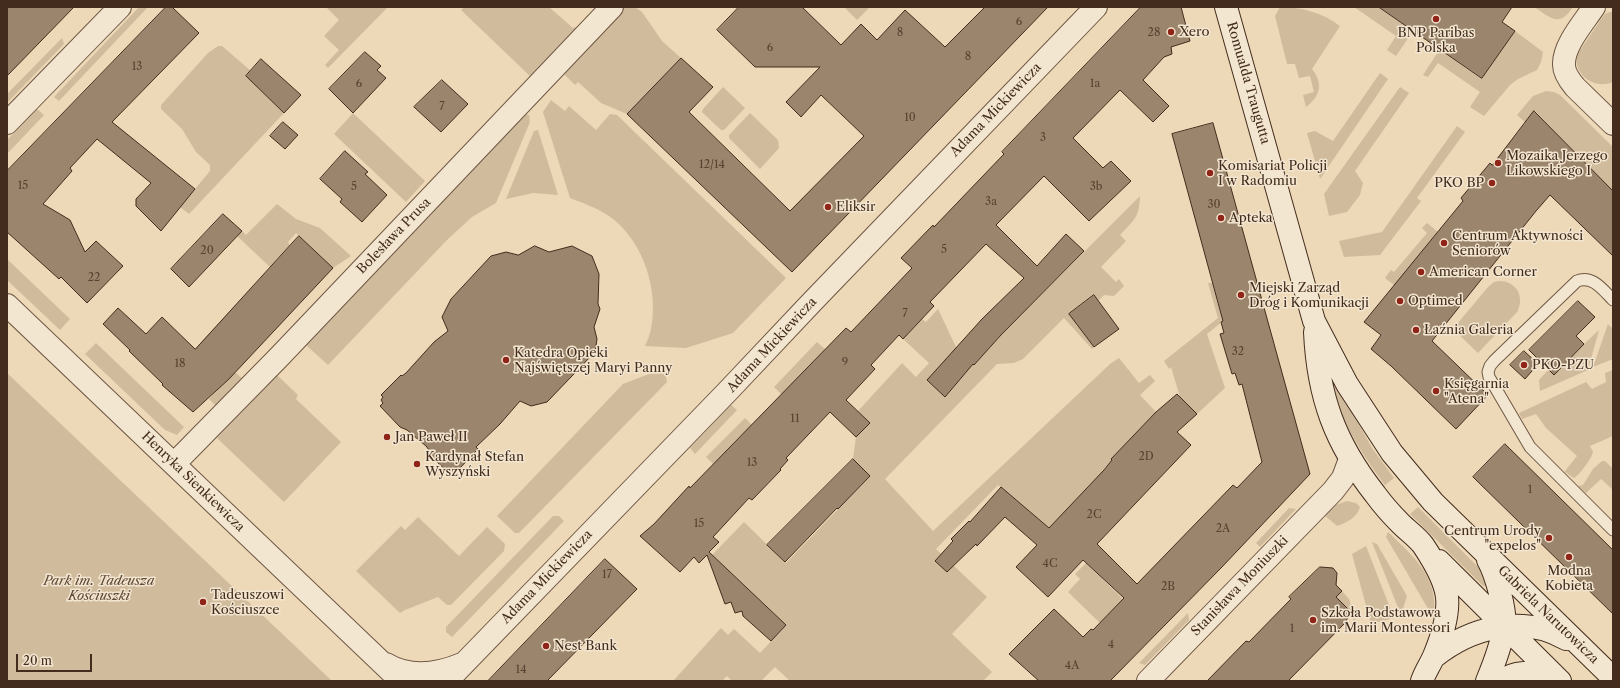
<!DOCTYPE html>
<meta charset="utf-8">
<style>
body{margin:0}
#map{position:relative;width:1620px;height:688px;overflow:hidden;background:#edd8b7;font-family:"Libre Caslon Text",serif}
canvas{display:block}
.frame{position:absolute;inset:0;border:8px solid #432c1d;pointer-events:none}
.scale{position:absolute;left:16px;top:654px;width:76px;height:18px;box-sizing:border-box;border:2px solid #432c1d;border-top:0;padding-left:5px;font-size:12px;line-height:14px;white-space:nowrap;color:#432c1d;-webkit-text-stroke:3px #f3e6d0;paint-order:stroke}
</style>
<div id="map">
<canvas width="1620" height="688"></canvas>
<div class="frame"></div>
<div class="scale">20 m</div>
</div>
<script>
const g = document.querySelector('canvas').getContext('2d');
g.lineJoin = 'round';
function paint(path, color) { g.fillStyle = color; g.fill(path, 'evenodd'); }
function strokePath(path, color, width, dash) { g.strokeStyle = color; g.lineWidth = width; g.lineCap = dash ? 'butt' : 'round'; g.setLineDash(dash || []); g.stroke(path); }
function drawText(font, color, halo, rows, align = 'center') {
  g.font = font + ' "Libre Caslon Text",serif'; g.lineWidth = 3; g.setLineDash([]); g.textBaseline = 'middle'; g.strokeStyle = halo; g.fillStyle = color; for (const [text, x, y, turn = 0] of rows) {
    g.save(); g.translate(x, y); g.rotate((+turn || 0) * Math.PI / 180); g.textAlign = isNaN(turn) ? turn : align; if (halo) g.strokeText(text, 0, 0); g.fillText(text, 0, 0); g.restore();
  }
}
const green = new Path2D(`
 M139 7H148L59 101 54 97Z
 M326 7H388L328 68 325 65 339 50 324 36 339 20Z
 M464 7H549L573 28 575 27 578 29 532 78 461 10Z
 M624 7H635L642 12 662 41 681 58 627 114 601 103 578 82 575 85 563 73Z
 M844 7H870L857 20Z
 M1280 7C1302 7 1323 13 1340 26L1312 69C1323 83 1321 96 1306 107L1303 95 1314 92 1310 76 1299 78 1295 64H1287L1275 16Z
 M1354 7H1379L1413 31 1396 56 1387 50 1396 36Z
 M1534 7H1573C1559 28 1551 18 1534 7Z
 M1610 12H1613V82C1595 90 1573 75 1577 55L1601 19 1605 14Z
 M1515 31 1543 52 1541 62 1537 70 1518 79 1510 85 1484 116 1470 107 1480 92 1438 63 1428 77 1423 75 1440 49 1482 78Z
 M62 38 64 44 7 103V94Z
 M218 46H222L251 71 247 76 284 113 189 214 180 207 210 171V165L196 152 182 129 161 109V105L208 53Z
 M1380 73 1388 79 1320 179 1307 133 1315 131 1333 141Z
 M723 87 745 108 724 130H721L702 112 703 109Z
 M1400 87 1409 93 1355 171 1363 183 1360 195 1347 212 1329 216 1324 194Z
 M1546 91 1554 92 1560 95 1613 147V191L1535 111 1526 123 1517 115 1533 96Z
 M551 100 565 111 569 106 596 130 610 114 617 115 786 278 733 333 686 348 645 346C647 341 650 335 651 329 659 289 643 240 609 216 597 208 583 203 570 198L543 112Z
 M37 109 44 115 7 154V140Z
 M353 113 425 181 406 202 334 134Z
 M750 113 778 140 779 148 760 169 729 138V135Z
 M525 114 529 115 530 122 496 203 472 217 447 240 328 365 306 345Z
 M1457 126 1465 132 1417 198 1421 201 1380 255 1344 257 1339 241 1382 232Z
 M538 130 558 195 533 193 506 199 534 131Z
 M1140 196C1139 218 1135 219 1120 235L1126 241 1101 267 1116 282 1119 279 1124 286 1114 296 1104 295 1098 301 1094 295 1069 314 1094 347 1092 349 1064 318 1023 359 1014 363 997 364 885 479 933 531 1110 364 1119 358 1139 383 1150 375 1155 381 1140 395 1156 412 1111 459 1112 460 1104 469 1105 474 1051 530 998 485 936 549 987 597 952 634 992 672 983 681H790L775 667 761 681H732L727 676 722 681H673L721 628 728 635 734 629 760 653 786 625 712 555 744 522 786 563 870 476 853 459 856 437 870 423 858 411 902 363 916 377 929 363 903 339 922 319 926 322 938 309 956 347 974 365 1006 330ZM927 380 953 387 945 397Z
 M277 204 296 219 320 228 351 256 333 268 296 233 288 242 290 245 270 267 237 236 242 231 246 235Z
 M1427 223 1438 232 1395 286 1385 278 1391 270 1394 272 1427 233 1422 228Z
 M7 259 70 319 60 330 7 280Z
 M1499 281C1511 281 1521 289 1520 302 1520 305 1518 308 1518 311L1478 353 1453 329 1488 287 1494 282Z
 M1208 283H1213L1223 321 1207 334 1225 388 1197 414 1180 397 1171 367 1169 369 1164 361 1218 318Z
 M1608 324 1613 329V359L1593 367Z
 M1599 330 1588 370 1540 391 1539 380 1549 369 1554 374 1584 344Z
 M817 342 826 350 783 396 774 387Z
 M96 343 184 427 177 435 165 430 85 354Z
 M1613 370V436L1590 446 1593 452C1592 458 1579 476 1574 478L1565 472V471L1577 456 1546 428 1536 414 1522 419 1519 413 1586 382 1592 389 1606 382 1605 373Z
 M235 372 244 380 217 407 209 399Z
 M7 373 332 681H7Z
 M662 373 666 376 667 382 519 533H515L497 516 623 384 649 374Z
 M277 375 298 395 296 399 341 442 284 502 217 438Z
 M1332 376 1372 448 1394 478 1385 485C1366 460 1331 409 1332 376Z
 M731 405 737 410 695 454 690 448Z
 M745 418 753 426 740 436 713 464 706 457Z
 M1602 461H1605L1613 469V490L1601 479 1586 493 1578 486 1583 485 1593 469Z
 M1347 501 1356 503 1360 507C1358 517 1346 523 1337 526L1324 515 1336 505Z
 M1418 507 1481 570 1487 586H1483L1410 514Z
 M1289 508 1296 509 1260 547 1256 543Z
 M553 516H559L564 521 452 637 446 632V627Z
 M418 517 459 556 487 527 505 544 504 551 451 605H447L438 597 405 610 400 613 356 571 401 526 405 530Z
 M1388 532C1414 557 1438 576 1434 615L1430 612 1386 537Z
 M1372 542 1377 544 1407 596 1401 615Z
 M1366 546 1394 618 1371 624 1352 554Z
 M1086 563 1123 599 1100 623 1068 592 1080 579 1075 574Z
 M1342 591 1349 599 1358 628 1347 608 1336 597Z
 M1188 613 1189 620 1145 665 1139 663Z`);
const building = new Path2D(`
 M7 7H74L7 76Z
 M166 7H172L199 33 112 122 195 189 161 231 136 206V199L151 183 97 139 70 168 72 171 43 204 70 220 85 252 96 241 123 266 87 303 61 277 59 279 7 232V171Z
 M739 7H802L841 45 861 24 877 40 905 10 945 47 985 7H1048L792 272 627 114 681 58 713 87 689 112 790 211 864 136 821 95 801 117 786 102 820 67H755L717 30Z
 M1141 7H1181L1190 41 1171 47 1172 54 1164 57 1143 80 1169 106 1153 122 1120 90 1073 138 1103 168 1111 161 1131 181 1089 221 1044 176 996 225 1037 266 1066 234 1084 251 1001 335 974 365 973 364 945 397 927 380 982 319 1024 278 986 244 930 302 934 306 903 339 899 335 871 365 875 369 846 400 870 423 856 437 830 412 786 458 788 460 780 469 781 470 752 500 749 498 713 537 719 542 709 552 786 625 771 641 743 616 742 611 735 613 731 602 725 604 707 555 699 563 694 557 680 572 640 536 654 524 689 486 690 488 846 328 851 332 912 268 901 258 933 225 934 227 1004 154 1002 152Z
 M1379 7H1512L1502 22 1515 31 1482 78Z
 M365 52 381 66 377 70 386 78 353 113 329 89Z
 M261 59 301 95 284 113 246 76Z
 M442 80 468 104 441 132 414 107Z
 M1534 111 1613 191V256L1550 195 1536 211 1432 341 1488 395 1456 429 1391 366 1371 349 1381 335 1364 322 1463 201 1461 198 1490 163 1492 165Z
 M283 122 298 135 285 149 270 136Z
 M1213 123 1310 474 1221 568 1110 681H1039L1009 654 1054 609 1083 637 1091 629 1093 630 1124 598 1083 560 1048 597 1016 567 1037 545 1005 517 977 546 976 544 947 572 935 561 953 541 951 539 969 521 970 522 1001 487 1049 528 1104 470 1112 460 1111 459 1156 412 1177 394 1197 414 1177 432 1191 445 1097 544 1137 584 1233 485 1237 488 1262 462 1242 384 1239 385 1235 373 1232 374 1220 334 1224 333 1221 322 1223 321 1172 134Z
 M345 151 368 172 365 174 387 195 362 222 340 202 342 199 320 179Z
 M223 214 242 231 189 287 171 269Z
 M299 236 333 268 229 379 193 412 162 385 163 384 129 351 130 350 103 324 118 308 146 334 162 317 195 349Z
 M535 246 549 252 572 246 592 256 599 274 598 304 600 309 594 327 597 339 595 352 547 402 531 406 520 401 500 424 476 447 478 449 459 469 456 467 452 470 451 468 447 471 427 453 429 450 426 446 407 430 400 427 380 406 383 403 381 400 383 397 381 395 401 375 402 376 406 373 434 342 448 331 442 317 451 299 491 256 506 252 518 255Z
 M1094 295 1119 329 1094 347 1069 314Z
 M1578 301 1595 317 1576 336 1584 344 1554 375 1529 350Z
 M1524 351 1538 364 1525 379 1510 365Z
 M1505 444 1613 550V614L1473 477Z
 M853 459 870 476 838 509 837 508 785 562 767 545Z
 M605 559 637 589 547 681H488Z
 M1320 567 1333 568 1337 573 1336 585 1342 591 1336 597 1347 608 1349 615 1345 623 1288 681H1207L1246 641 1249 642 1291 599 1289 597Z`);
const lane = new Path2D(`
 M1613 300C1603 290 1593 275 1577 281L1494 361 1490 366 1488 372 1489 377 1530 447 1613 530`);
const street = new Path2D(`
 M1594 7C1584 22 1563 46 1564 65 1564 73 1570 81 1575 87L1613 124
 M7 123 120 7
 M7 305 401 681
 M174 464 280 356 612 7
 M386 664C411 679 438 674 462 664
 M447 681 727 392 812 302 1096 7
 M1148 681 1333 491 1343 478 1350 459`);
const secondary = new Path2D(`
 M1226 7 1314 321 1347 384 1392 453 1433 502 1613 678
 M1315 332C1318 397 1335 443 1375 494 1383 505 1392 515 1401 524 1408 531 1417 537 1423 545 1433 560 1445 579 1447 597 1449 616 1441 639 1434 656 1430 665 1425 672 1422 681
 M1439 561 1560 681
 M1434 657C1471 627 1523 614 1566 639
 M1487 681C1494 664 1501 646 1504 628 1507 613 1496 574 1488 560
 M1501 681C1517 669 1536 673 1554 675`);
const markers = [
 [1436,19,4,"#8f2418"],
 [1171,32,4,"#8f2418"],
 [1498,163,4,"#8f2418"],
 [1210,173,4,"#8f2418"],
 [1492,183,4,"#8f2418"],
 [828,207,4,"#8f2418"],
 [1221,218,4,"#8f2418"],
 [1444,243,4,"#8f2418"],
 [1421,272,4,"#8f2418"],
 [1241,295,4,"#8f2418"],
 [1400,301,4,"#8f2418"],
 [1416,330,4,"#8f2418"],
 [506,360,4,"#8f2418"],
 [1524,365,4,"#8f2418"],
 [1436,391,4,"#8f2418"],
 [387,437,4,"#8f2418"],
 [417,464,4,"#8f2418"],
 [1549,538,4,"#8f2418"],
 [1569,557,4,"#8f2418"],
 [203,602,4,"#8f2418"],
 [1313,620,4,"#8f2418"],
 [546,646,4,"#8f2418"]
];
const numberNames = [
 ["6",1019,22],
 ["8",900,33],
 ["28",1154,33],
 ["6",770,48],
 ["8",968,57],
 ["13",137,67],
 ["6",359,84],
 ["1a",1095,84],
 ["7",442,107],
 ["10",910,118],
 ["3",1043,138],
 ["12/14",712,165],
 ["15",23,186],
 ["5",354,187],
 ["3b",1096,187],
 ["3a",991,202],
 ["30",1214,205],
 ["5",944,250],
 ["20",207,251],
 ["22",94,278],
 ["7",905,314],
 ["32",1238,352],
 ["9",845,363],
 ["18",180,364],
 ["11",795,419],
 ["2D",1146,457],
 ["13",752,463],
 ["1",1530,490],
 ["2C",1094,515],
 ["15",699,524],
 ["2A",1223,529],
 ["4C",1050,564],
 ["17",607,575],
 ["2B",1168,587],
 ["1",1292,629],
 ["4",1111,645],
 ["4A",1072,666],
 ["14",521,670]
];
const poiNames = [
 ["Xero",1179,32],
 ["BNP Paribas",1436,33,"center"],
 ["Polska",1436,48,"center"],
 ["Mozaika Jerzego",1506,156],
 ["Likowskiego I",1506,171],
 ["Komisariat Policji",1218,166],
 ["I w Radomiu",1218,181],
 ["PKO BP",1484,183,"right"],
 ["Eliksir",836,207],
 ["Apteka",1229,218],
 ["Centrum Aktywności",1452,236],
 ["Seniorów",1452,251],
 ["American Corner",1429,272],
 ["Miejski Zarząd",1249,288],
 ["Dróg i Komunikacji",1249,303],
 ["Optimed",1408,301],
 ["Łaźnia Galeria",1424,330],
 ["Katedra Opieki",514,353],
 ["Najświętszej Maryi Panny",514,368],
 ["PKO-PZU",1532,365],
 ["Księgarnia",1444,384],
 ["\"Atena\"",1444,399],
 ["Jan Paweł II",395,437],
 ["Kardynał Stefan",425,457],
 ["Wyszyński",425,472],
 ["Centrum Urody",1541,531,"right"],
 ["\"expelos\"",1541,546,"right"],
 ["Modna",1569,571,"center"],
 ["Kobieta",1569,586,"center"],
 ["Tadeuszowi",211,595],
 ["Kościuszce",211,610],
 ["Szkoła Podstawowa",1321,613],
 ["im. Marii Montessori",1321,628],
 ["Nest Bank",554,646]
];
const streetNames = [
 ["Romualda Traugutta",1248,83,74],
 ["Adama Mickiewicza",996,110,-46],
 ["Bolesława Prusa",394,236,-46],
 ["Adama Mickiewicza",772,345,-47],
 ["Henryka Sienkiewicza",193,482,44],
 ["Adama Mickiewicza",547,577,-46],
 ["Stanisława Moniuszki",1240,586,-46],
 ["Gabriela Narutowicza",1548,615,44]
];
const parkNames = [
 ["Park im. Tadeusza",99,581],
 ["Kościuszki",99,596]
];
paint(green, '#d0bb9d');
paint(building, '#9b856d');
strokePath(building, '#432c1d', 1);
strokePath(lane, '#6e5744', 13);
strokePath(street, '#6e5744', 24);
strokePath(secondary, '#432c1d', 24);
strokePath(lane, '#f3e6d0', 11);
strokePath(street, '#f3e6d0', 22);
strokePath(secondary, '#f3e6d0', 22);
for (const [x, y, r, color] of markers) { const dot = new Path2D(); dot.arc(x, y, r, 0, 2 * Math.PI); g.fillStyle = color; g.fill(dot); strokePath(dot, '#f3e6d0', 1.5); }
drawText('11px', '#594231', null, numberNames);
drawText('13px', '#432c1d', '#f3e6d0', poiNames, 'left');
drawText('13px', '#432c1d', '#f3e6d0', streetNames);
drawText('italic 13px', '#5f4937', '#f3e6d0', parkNames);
</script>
